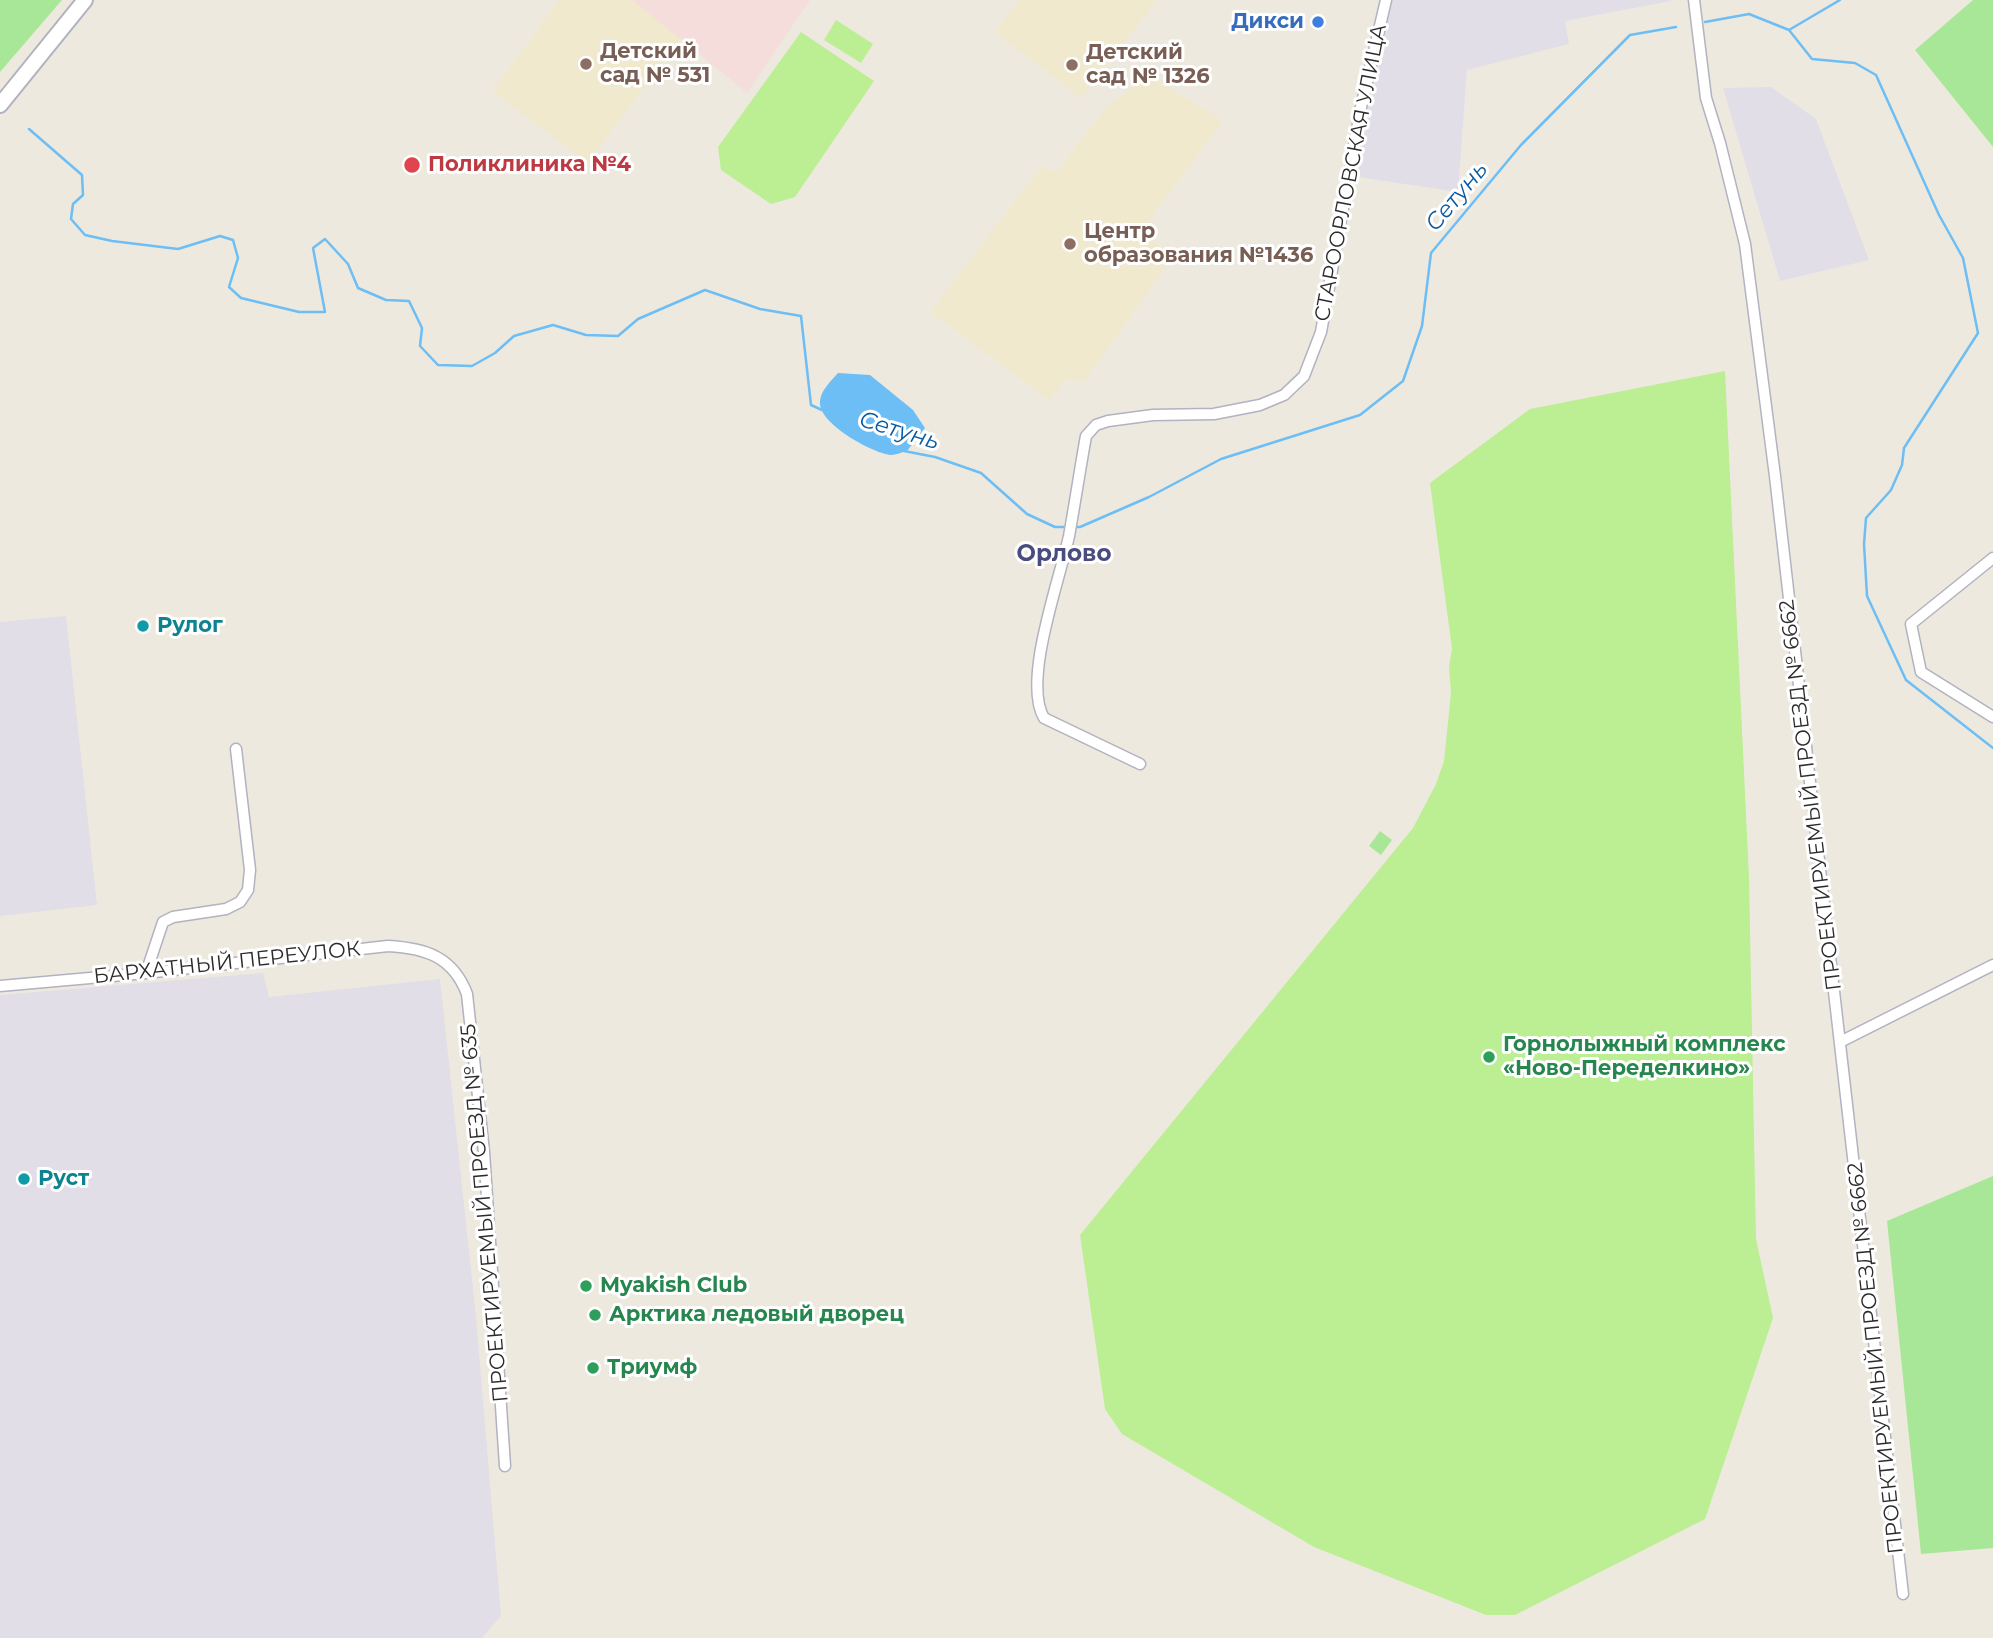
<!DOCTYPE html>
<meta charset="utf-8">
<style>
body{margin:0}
canvas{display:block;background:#eee9de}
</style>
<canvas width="1993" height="1638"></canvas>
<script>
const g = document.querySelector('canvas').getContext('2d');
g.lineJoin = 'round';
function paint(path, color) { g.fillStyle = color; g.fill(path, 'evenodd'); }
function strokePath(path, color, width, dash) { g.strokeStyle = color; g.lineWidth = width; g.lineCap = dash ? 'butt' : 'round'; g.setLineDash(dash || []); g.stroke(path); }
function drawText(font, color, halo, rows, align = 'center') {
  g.font = font + ' Montserrat,sans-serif'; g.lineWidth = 6; g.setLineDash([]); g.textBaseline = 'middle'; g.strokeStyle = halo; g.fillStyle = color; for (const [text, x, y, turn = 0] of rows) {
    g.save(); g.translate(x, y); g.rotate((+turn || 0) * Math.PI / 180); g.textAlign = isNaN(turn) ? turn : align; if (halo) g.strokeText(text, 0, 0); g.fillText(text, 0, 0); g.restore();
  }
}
const industrial = new Path2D(`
 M1387 0H1671V1L1565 21 1569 44 1467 70 1458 192 1351 176Z
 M1771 87 1816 119 1869 260 1780 281 1723 88Z
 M66 616 97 905 0 916V622Z
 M263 973 269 997 440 979 476 1317 501 1616 482 1638H0V995Z`);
const education = new Path2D(`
 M559 0H632L681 38 588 163 492 91Z
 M1019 0H1157L1081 98 995 32Z
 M1150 76 1223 121 1140 233 1174 255 1084 382 1068 378 1049 400 930 312 1042 166 1056 173 1109 104Z`);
const medical = new Path2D(`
 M632 0H810L747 93Z`);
const green = new Path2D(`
 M0 0H62L0 72Z
 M1973 0H1993V147L1915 50Z
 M1380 831 1392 840 1381 855 1369 846Z
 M1993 1176V1548L1921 1554 1887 1221Z`);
const pitch = new Path2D(`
 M836 20 873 44 861 63 824 40Z
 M801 32 874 81 795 197 771 204 721 170 718 147Z
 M1725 371 1749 878 1756 1239 1773 1318 1705 1519 1515 1615H1486L1314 1547 1122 1434 1105 1409 1080 1235 1413 828 1436 784 1444 761 1451 693 1449 667 1452 649 1430 483 1530 409Z`);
const water = new Path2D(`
 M838 373 870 375 913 410 925 428 907 451C902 452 896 455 891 455 872 453 817 423 820 401 821 390 831 381 838 373Z`);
const stream = new Path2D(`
 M1705 22 1749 14 1789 30 1812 59 1855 63 1876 75 1939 215 1963 258 1978 333 1904 448 1902 465 1891 490 1866 518 1864 544 1867 596 1906 680 1993 748
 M1789 30 1840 0
 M29 129 82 175 83 195 73 204 71 219 85 235 112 241 178 249 220 236 233 240 238 258 229 287 241 298 299 312H325L313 248 325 239 348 264 358 288 386 300 409 301 422 328 420 346 438 365 472 366 495 353 514 336 553 325 586 335 618 336 638 319 705 290 760 309 801 316 811 405 822 410
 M904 451 935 457 981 473 1027 514 1055 527H1068
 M1075 527H1080L1149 497 1221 459 1360 415 1403 381 1422 326 1431 253 1521 145 1630 35 1676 27`);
const street = new Path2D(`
 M1694 0 1706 98 1720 143 1745 244 1775 476 1903 1594
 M1993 558 1911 624 1921 672 1993 717
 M1140 764 1044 718C1022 681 1060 579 1069 536 1075 503 1080 469 1086 436L1096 425 1108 421 1153 415 1214 414 1260 405 1284 395 1304 376 1321 332 1361 107 1386 0
 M146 973 163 922 173 917 226 909 240 902 248 890 250 870 236 749
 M0 986 146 973 388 946C426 948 453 957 467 994L484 1152 505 1466
 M1840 1042 1993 965`);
const secondary = new Path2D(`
 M0 105 85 0`);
const markers = [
 [1318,22,7,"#3f7fe0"],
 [586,64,7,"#8d6e63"],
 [1072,65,7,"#8d6e63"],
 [412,165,9,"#e0444e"],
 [1070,244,7,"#8d6e63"],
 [143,626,7,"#0f9aa8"],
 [1489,1057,7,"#2e9e5b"],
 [24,1179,7,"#0f9aa8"],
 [586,1286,7,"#2e9e5b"],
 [595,1315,7,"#2e9e5b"],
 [593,1368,7,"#2e9e5b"]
];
const shopNames = [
 ["Дикси",1304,22]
];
const educationNames = [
 ["Детский",600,52],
 ["сад № 531",600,76],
 ["Детский",1086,53],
 ["сад № 1326",1086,77],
 ["Центр",1084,232],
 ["образования №1436",1084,256]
];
const healthNames = [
 ["Поликлиника №4",428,165]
];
const streetNames = [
 ["СТАРООРЛОВСКАЯ УЛИЦА",1351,173,-79],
 ["ПРОЕКТИРУЕМЫЙ ПРОЕЗД № 6662",1811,795,-97],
 ["БАРХАТНЫЙ ПЕРЕУЛОК",227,963,-6],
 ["ПРОЕКТИРУЕМЫЙ ПРОЕЗД № 635",485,1213,-95],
 ["ПРОЕКТИРУЕМЫЙ ПРОЕЗД № 6662",1876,1358,-96]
];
const cultureNames = [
 ["Рулог",157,626],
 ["Руст",38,1179]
];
const leisureNames = [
 ["Горнолыжный комплекс",1503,1045],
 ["«Ново-Переделкино»",1503,1069],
 ["Myakish Club",600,1286],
 ["Арктика ледовый дворец",609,1315],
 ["Триумф",607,1368]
];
const waterNames = [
 ["Сетунь",1457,197,-50],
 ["Сетунь",899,431,17]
];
const neighbourhoodNames = [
 ["Орлово",1064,554]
];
paint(industrial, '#e2dee7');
paint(education, '#f0e9cd');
paint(medical, '#f5dddb');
paint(green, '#a9e798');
paint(pitch, '#bcee94');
paint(water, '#6dbef4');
strokePath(stream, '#6dbef4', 2.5);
strokePath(street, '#b2b2c0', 13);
strokePath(secondary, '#b2b2c0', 18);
strokePath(street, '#fff', 10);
strokePath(secondary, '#fff', 14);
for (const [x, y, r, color] of markers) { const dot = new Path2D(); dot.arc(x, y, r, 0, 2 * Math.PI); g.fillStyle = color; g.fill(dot); strokePath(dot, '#fff', 2.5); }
drawText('bold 21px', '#366cbe', '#fff', shopNames, 'right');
drawText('bold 21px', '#785e54', '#fff', educationNames, 'left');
drawText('bold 21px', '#be3a42', '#fff', healthNames, 'left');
drawText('21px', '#2c2c2c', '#fff', streetNames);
drawText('bold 21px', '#0d838f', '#fff', cultureNames, 'left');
drawText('bold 21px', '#27864d', '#fff', leisureNames, 'left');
drawText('italic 23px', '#085aa4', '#fff', waterNames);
drawText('bold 23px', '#4a4c7f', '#fff', neighbourhoodNames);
</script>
